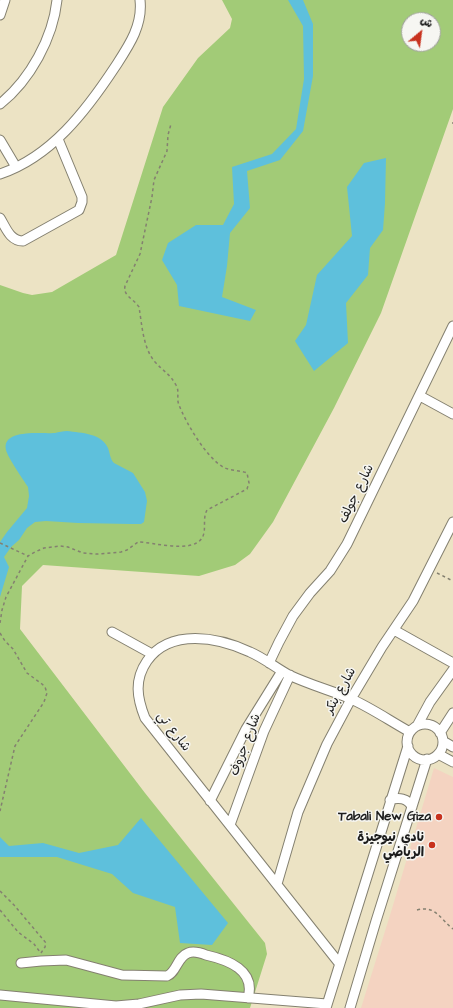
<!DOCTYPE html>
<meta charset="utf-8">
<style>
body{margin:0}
#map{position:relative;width:453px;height:1008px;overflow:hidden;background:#ece3c4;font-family:"Architects Daughter","Playpen Sans Arabic",sans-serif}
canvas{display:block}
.north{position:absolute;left:401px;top:12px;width:40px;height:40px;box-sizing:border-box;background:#f6f6f2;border:1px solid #9f9f9c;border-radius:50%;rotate:29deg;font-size:11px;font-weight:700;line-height:16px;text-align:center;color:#1c1c1c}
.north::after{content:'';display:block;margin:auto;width:14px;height:18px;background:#c8321e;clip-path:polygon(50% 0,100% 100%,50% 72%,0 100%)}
</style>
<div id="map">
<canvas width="453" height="1008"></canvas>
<div class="north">ش</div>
</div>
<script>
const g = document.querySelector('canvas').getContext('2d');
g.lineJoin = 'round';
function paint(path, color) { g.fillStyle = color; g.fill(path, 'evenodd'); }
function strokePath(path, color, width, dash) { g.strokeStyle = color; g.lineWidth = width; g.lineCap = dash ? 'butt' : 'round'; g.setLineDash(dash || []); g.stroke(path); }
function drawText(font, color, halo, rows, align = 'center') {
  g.font = font + ' "Architects Daughter","Playpen Sans Arabic",sans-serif'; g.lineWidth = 3; g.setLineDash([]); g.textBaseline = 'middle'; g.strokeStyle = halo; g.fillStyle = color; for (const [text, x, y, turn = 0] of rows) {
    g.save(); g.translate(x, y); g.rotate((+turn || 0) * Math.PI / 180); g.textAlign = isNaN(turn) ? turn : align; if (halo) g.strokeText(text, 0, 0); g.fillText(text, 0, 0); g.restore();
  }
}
const built = new Path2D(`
 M434 768 453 777V1008H361L391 912Z`);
const green = new Path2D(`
 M222 0H453V109L381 313 334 408 273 522 250 554 235 565 199 576 43 565 22 586 20 629 145 793 265 943 267 954 250 1008H0V285L23 293 32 295 52 292 116 255 163 107 198 58 230 28 232 19ZM409 20H433V44H409Z`);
const water = new Path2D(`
 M288 0H303L313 24V76L303 131 280 160 247 171 250 208 230 233 227 266 222 297 256 310 250 321 179 306 177 285 162 260 168 243 196 225H223L234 204 232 167 272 154 296 129 304 79 303 26Z
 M386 158 385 203 383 230 370 248 368 275 346 303 348 343 314 371 295 341 306 325 317 275 352 236 347 187 364 163Z
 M67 431C82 433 101 433 108 448 110 453 110 459 114 463L133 473 145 492 147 501 144 522 141 524H131L78 523 46 521 35 522 27 528 19 540 11 547 4 557 9 567 0 597V542L7 532 27 508 29 496 28 487C23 479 8 458 6 450 1 428 44 434 55 433 59 432 63 431 67 431Z
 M141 818 228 923 212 945 180 943 175 907 133 893 112 874 57 857H0V837L9 846 43 843 79 853 118 845Z`);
const path = new Path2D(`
 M452 123H453
 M0 543 28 556
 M437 573 453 581
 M0 623 2 610 6 597 28 556 35 552 44 548 60 546 68 547 83 553 97 554 121 552 127 550 138 542C153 542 192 554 202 538 207 530 202 519 207 510L247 489 249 483 247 473C239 470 230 471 223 467 206 457 186 423 179 405 176 398 180 392 176 385 170 374 163 371 155 362 143 348 142 325 139 307 133 298 123 296 125 286L140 254 152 197 154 180 167 151 168 135 171 124
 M0 633 5 641 13 649 27 673 42 684 45 687 47 693 44 702 15 746 0 811
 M0 891 14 905 46 943 45 947 41 953
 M0 910 18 932 34 944 40 952
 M417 910C436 905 440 919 453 929`);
const minor = new Path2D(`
 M0 15 5 0
 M0 104C30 80 53 38 57 0
 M0 140 16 167
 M0 174C51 157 86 111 115 67 128 47 143 26 140 0
 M0 218C6 228 10 241 23 241L79 210 82 202V197L58 139
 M420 396 453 414
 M394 630 453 663
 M112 632 152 654
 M269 663 279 642 293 616 310 593 330 571 347 544 453 326
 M407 742a18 18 0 1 1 36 0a18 18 0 1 1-36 0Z
 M417 726 430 702 453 670
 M440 733 453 713
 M443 741 453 747
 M438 754 453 762
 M390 800C398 797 408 798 412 807
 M210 801 246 729 282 671
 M230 825 264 731 290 675
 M277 884 298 812 327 744 351 699 382 647 413 601 453 522
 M21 963 41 961 66 960 122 975 167 976C177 972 177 957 188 953 193 951 201 953 206 955 228 960 256 970 248 998
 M339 963 145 718C137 698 134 680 147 661 170 628 218 637 250 652 264 658 276 668 289 675 308 684 329 690 349 698 370 707 390 721 410 732
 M0 995 116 1006 139 1004 180 995 201 994 327 1004
 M326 1008 408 746
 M350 1008 376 921 427 759`);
const markers = [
 [439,817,4,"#c8321e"],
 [432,845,4,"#c8321e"]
];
const streetNames = [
 ["شارع جولف",357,494,-64],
 ["شارع بنكر",341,691,-61],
 ["شارع تي",173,732,52],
 ["شارع جروف",246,745,-69]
];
const poiNames = [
 ["Tabali New Giza",431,817],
 ["نادي نيوجيزة",424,838],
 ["الرياضي",424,853]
];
paint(built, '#f4d3c1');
paint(green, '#a2cb77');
paint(water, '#5ec0dc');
strokePath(minor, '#848070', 11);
strokePath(path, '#848070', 1.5, [3, 3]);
strokePath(minor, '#fff', 9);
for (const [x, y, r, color] of markers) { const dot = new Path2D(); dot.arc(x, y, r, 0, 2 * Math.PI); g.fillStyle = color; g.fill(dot); strokePath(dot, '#f6f6f2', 1.5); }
drawText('13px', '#1c1c1c', '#f6f6f2', streetNames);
drawText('bold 13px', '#1c1c1c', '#f6f6f2', poiNames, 'right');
</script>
